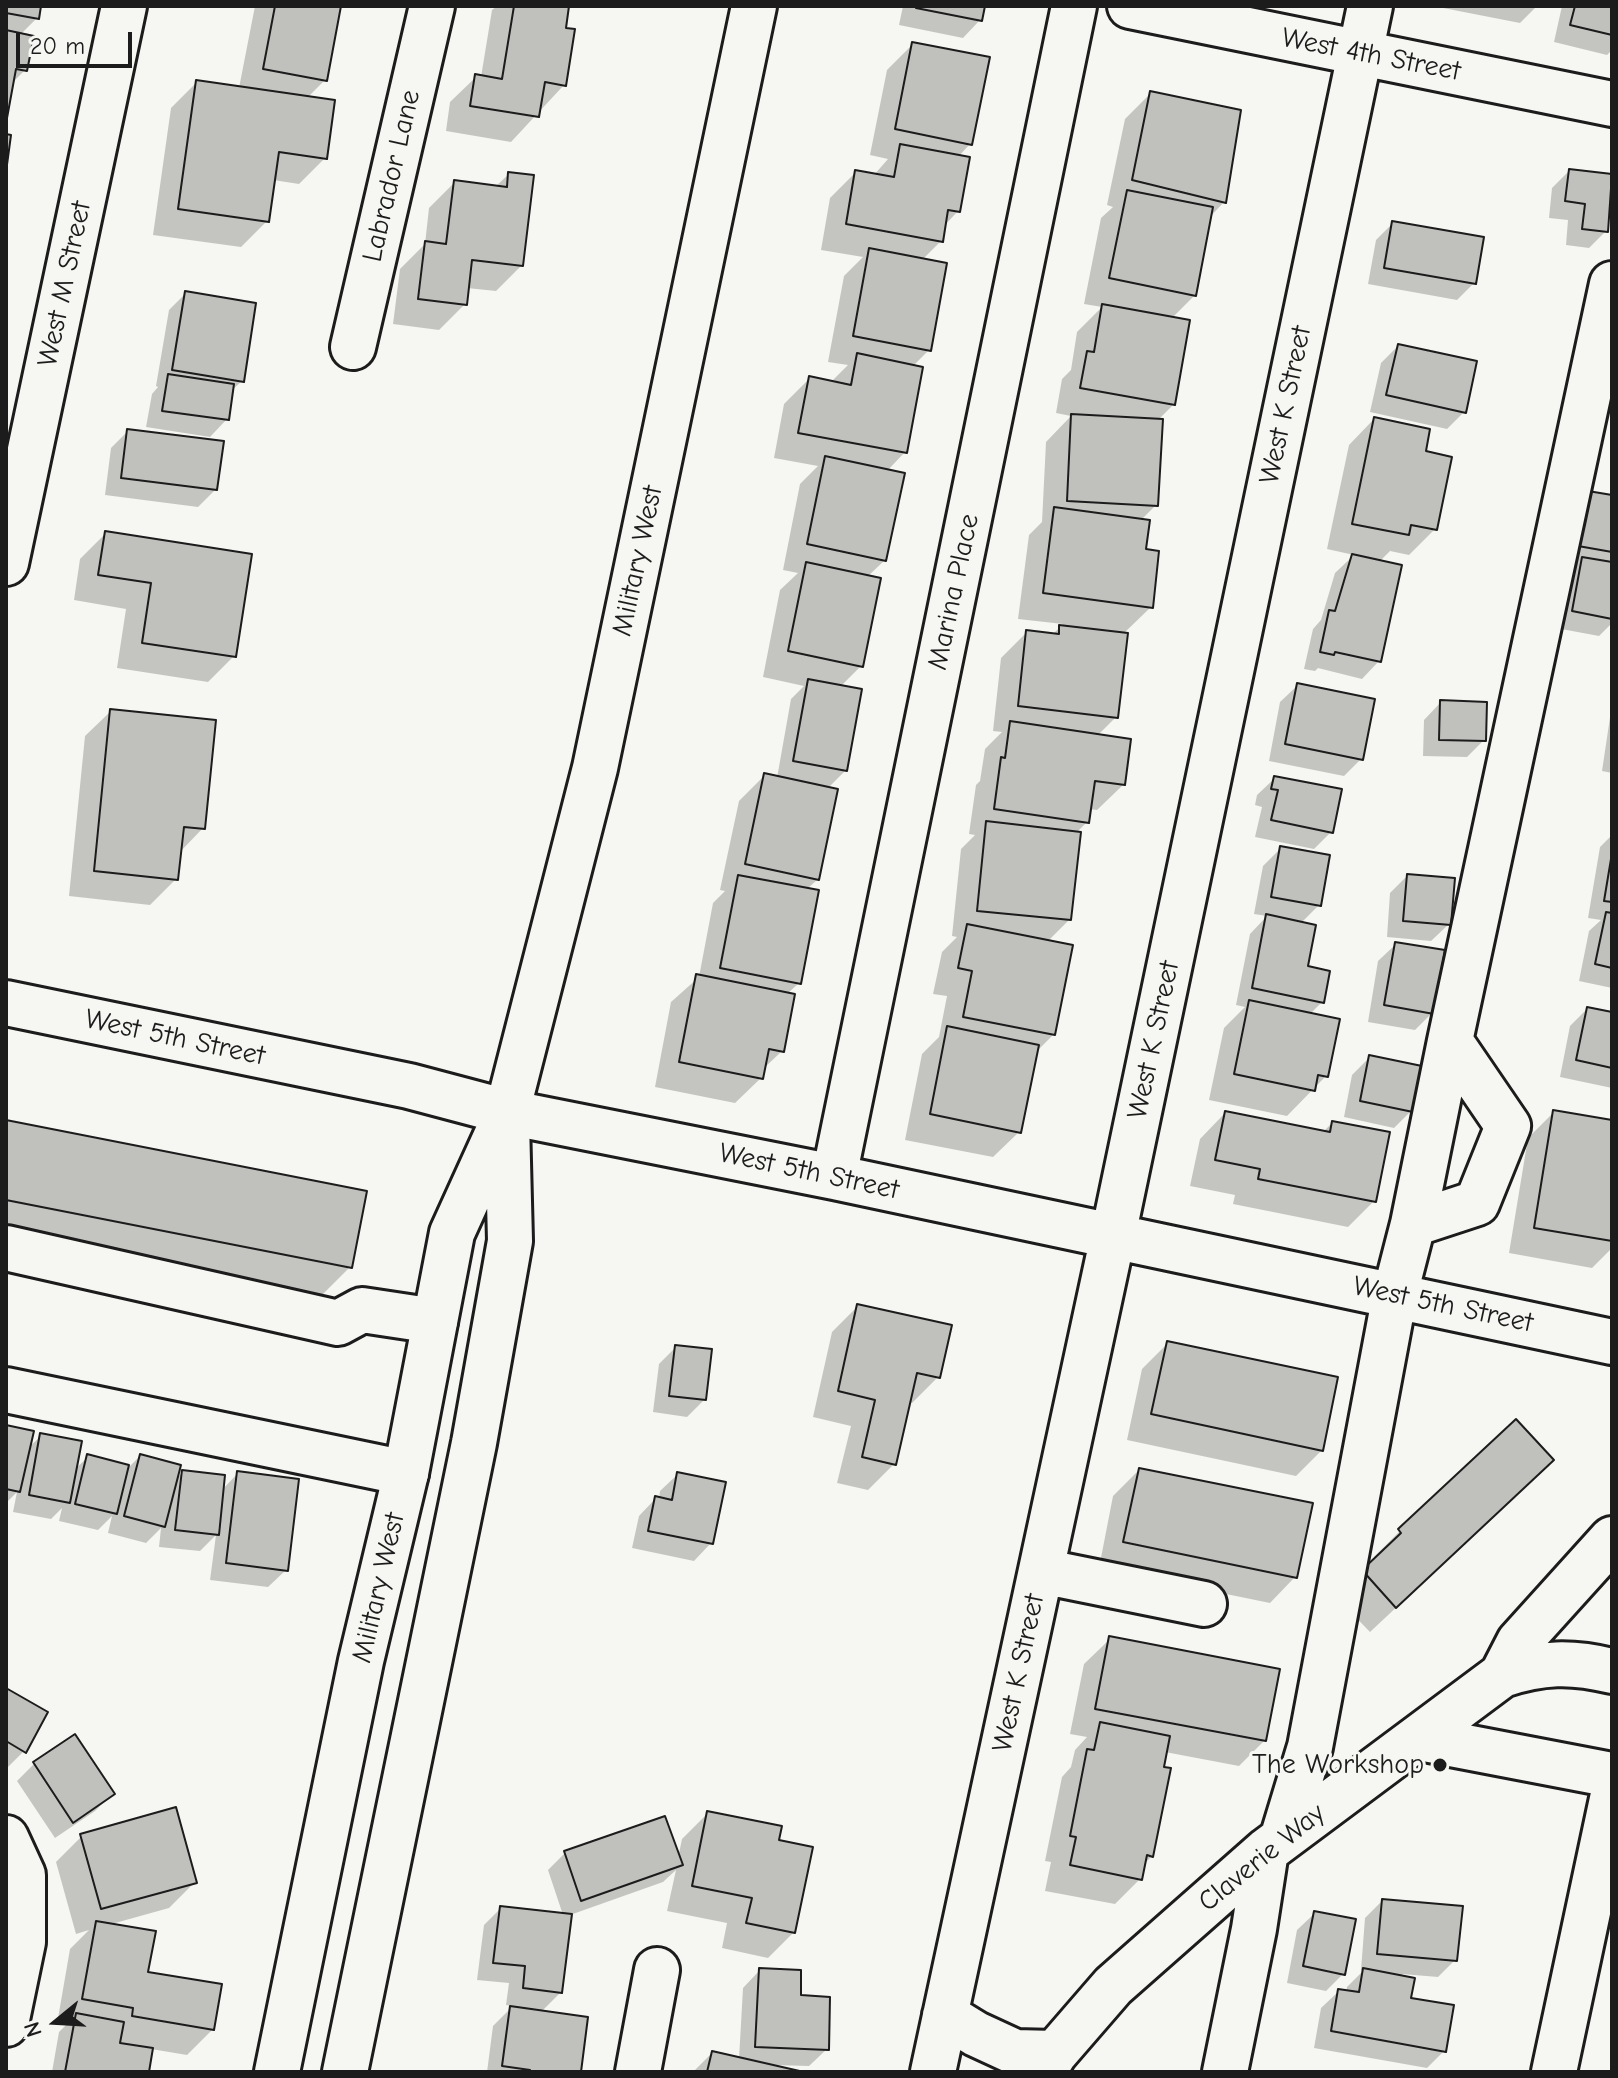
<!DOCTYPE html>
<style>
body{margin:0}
#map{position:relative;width:1618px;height:2078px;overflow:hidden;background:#f6f6f2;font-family:"Comic Neue",sans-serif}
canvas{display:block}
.frame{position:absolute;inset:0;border:8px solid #1c1c1c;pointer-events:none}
.north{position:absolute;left:16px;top:1982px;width:80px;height:80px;-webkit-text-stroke:6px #f6f6f2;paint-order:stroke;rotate:252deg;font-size:22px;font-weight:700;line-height:32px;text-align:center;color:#1c1c1c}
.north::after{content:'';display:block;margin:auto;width:28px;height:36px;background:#1c1c1c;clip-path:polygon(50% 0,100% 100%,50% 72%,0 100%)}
.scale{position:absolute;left:16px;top:32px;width:116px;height:36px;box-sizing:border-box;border:4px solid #1c1c1c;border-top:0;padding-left:10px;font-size:24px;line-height:28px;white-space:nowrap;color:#1c1c1c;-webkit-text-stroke:6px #f6f6f2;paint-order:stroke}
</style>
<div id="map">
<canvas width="1618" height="2078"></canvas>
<div class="frame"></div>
<div class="north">N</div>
<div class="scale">20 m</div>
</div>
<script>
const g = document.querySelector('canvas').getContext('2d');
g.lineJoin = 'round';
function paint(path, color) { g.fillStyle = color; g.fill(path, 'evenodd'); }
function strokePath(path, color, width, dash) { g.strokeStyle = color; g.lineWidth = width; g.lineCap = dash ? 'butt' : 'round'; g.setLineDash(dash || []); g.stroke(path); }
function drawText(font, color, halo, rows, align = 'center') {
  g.font = font + ' "Comic Neue",sans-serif'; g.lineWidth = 6; g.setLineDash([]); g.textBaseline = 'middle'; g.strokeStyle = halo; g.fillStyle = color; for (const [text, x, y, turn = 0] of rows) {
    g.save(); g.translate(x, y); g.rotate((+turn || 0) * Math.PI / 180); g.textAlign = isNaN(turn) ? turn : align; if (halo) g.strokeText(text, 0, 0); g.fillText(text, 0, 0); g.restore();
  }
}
const shadow = new Path2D(`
 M6 6H39L37 18 20 35 25 70 11 84 6 113Z
 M255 6H339L325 80 307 98 325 158 299 184 273 180 267 221 241 247 153 235 171 108 197 82 239 88Z
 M497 6H567L563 29 564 85 511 142 446 131 450 102 476 77H481L492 10Z
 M903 6H983L980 20 963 38 899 25Z
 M1433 6H1537L1520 23Z
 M1562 6H1612V50L1607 55 1554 42Z
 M913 44 970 144 958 157V211L944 226 941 241 922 260 929 350 912 367 905 452 887 471 885 560 867 577 861 666 840 687 846 770 827 789 818 879 806 890 799 983 787 994 782 1051 762 1070 761 1078 735 1103 655 1087 671 1002 699 977 713 903 725 891 720 890 739 801 765 775 777 778 791 699 804 686 763 677 780 590 798 573 783 570 800 484 818 466 774 458 784 404 809 379 832 381 848 365 828 362 844 276 863 257 821 250 830 198 856 172 874 175 888 159 870 155 887 70Z
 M1151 93 1224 202 1210 217 1195 295 1171 319 1174 404 1157 421 1156 505 1141 520 1151 607 1123 634 1116 717 1097 736 1123 785 1097 810 1089 809 1087 822 1076 833 1069 920 1047 942 1054 1034 1035 1053 1019 1132 993 1157 905 1140 922 1054 939 1037 947 996 933 994 942 952 957 937 952 936 961 849 975 835 969 834 976 785 980 781 985 749 1002 732 993 731 1001 658 1027 632 1052 635 1063 624 1018 619 1029 535 1042 522 1046 442 1071 416 1056 413 1062 379 1071 370 1077 332 1102 307 1084 304 1101 218 1113 207 1107 205 1125 119Z
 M1569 171 1606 231 1589 248 1566 245 1568 220 1549 218 1552 188Z
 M509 174 521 266 496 291 467 288 465 304 439 330 393 324 400 269 425 244 429 208 455 182 495 187Z
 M1393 223 1474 283 1457 300 1368 284 1376 240Z
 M186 293 242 381 231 391 227 419 210 437 146 427 152 394 158 387 156 386 169 310Z
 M1398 346 1464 412 1447 429 1370 412 1381 363Z
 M1374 419 1423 453 1435 529 1409 555 1390 551 1379 562V661L1362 679 1318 668 1315 671 1304 669 1313 629 1321 620 1335 573 1354 555 1327 549 1349 445Z
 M128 431 216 489 198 507 105 495 111 448Z
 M1612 497V558L1607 563 1612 564V623L1599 636 1556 628 1565 576 1576 565 1562 562Z
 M106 533 234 656 208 682 117 668 126 609 74 600 80 559Z
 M1298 685 1361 759 1344 776 1269 761 1280 702Z
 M1441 702 1484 740 1467 757 1423 756 1424 720Z
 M1612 704V773L1602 771Z
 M111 711 203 828 179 853 176 879 150 905 69 896 85 736Z
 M1275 778 1331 832 1314 849 1255 837 1262 807 1255 805 1257 795Z
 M1612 835V988L1579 981 1589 931 1601 920 1588 918 1600 847Z
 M1281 848 1319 905 1301 923 1306 968 1322 1002 1309 1015 1326 1076 1287 1116 1209 1100 1224 1028 1245 1007 1236 1005 1250 934 1267 916 1254 914 1263 866Z
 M1407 876 1449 924 1431 941 1387 937 1390 893Z
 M1396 944 1432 1013 1415 1030 1368 1022 1378 961Z
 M1587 1009 1612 1014V1088L1560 1077 1570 1026Z
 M1370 1057 1411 1111 1394 1128 1344 1117 1352 1075Z
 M1554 1112 1612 1122V1248L1592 1268 1509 1253 1528 1138Z
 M1225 1113 1323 1132 1332 1123 1374 1201 1348 1227 1233 1204 1235 1195 1190 1186 1200 1139Z
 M6 1122 350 1267 316 1301 6 1240Z
 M858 1306 938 1377 912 1403 908 1402 894 1464 868 1490 837 1483 851 1426 813 1417 832 1332Z
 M1168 1343 1322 1450 1296 1476 1127 1440 1142 1369Z
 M676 1347 704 1400 687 1417 653 1412 659 1364Z
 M6 1427 27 1449 41 1436 74 1470 88 1457 129 1467 140 1456 176 1479 183 1472 222 1490 238 1473 286 1570 268 1587 210 1580 216 1535 200 1551 159 1547 161 1528 146 1543 108 1533 112 1516 98 1530 59 1521 62 1508 51 1519 13 1512 17 1492 6 1503Z
 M1139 1470 1295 1577 1270 1603 1099 1568 1113 1496Z
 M678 1474 711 1543 694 1561 632 1548 639 1516 656 1498 659 1499 660 1491Z
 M1526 1486 1370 1632 1337 1598 1376 1559 1374 1557 1400 1531Z
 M1110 1639 1265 1740 1239 1766 1165 1752 1152 1856 1143 1865 1140 1879 1115 1904 1045 1891 1051 1862 1045 1861 1062 1777 1071 1767 1075 1750 1087 1737 1070 1734 1084 1664Z
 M6 1690 24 1751 7 1768H6Z
 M74 1737 112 1794 95 1811 55 1838 17 1781 34 1764Z
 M708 1813 777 1841 794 1932 768 1958 722 1948 727 1923 667 1911 676 1870 663 1882 570 1915 561 1992 540 2013 579 2072H487L493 2026 513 2006 506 2005 509 1983 477 1980 484 1925 501 1908 563 1915 548 1870 565 1853 678 1858 682 1839Z
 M82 1836 195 1882 169 1908 108 1925 146 1973 213 2029 187 2055 151 2049 147 2072H52L59 2032 66 2025 57 2024 70 1949 89 1930 76 1934 56 1862Z
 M1382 1901 1455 1960 1438 1977 1402 1974 1409 1999 1444 2051 1427 2068 1314 2048 1321 2008 1339 1991 1346 1992 1347 1987 1363 1971 1361 1970 1365 1918Z
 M1315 1913 1343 1974 1326 1991 1287 1983 1297 1930Z
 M760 1970 799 1997 827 2049 809 2066 773 2065V2067L795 2072H693L712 2053 739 2059 743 1988Z`);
const building = new Path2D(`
 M6 6H41L39 19 6 13Z
 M275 6H341L327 81 263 69Z
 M514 6H569L566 28 575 29 566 86 545 82 539 117 470 106 475 74 502 79Z
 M916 6H985L982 21 916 8Z
 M1575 6H1612V35L1570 25Z
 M6 30 34 36 27 71 16 69 7 118Z
 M912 42 990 57 972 145 895 129Z
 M196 80 335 100 327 159 279 152 269 222 178 209Z
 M1150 91 1241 110 1226 203 1132 180Z
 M6 134 11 135 6 172Z
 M900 144 970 157 960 212 948 210 943 242 846 224 855 170 894 177Z
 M1569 169 1612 174 1608 232 1582 229 1585 204 1565 201Z
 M508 172 534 175 523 266 472 260 467 305 418 299 425 241 446 244 454 180 507 187Z
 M1127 190 1213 207 1196 296 1109 278Z
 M1392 221 1484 237 1476 284 1384 268Z
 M869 248 947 263 931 351 853 336Z
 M185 291 256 303 244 382 172 370Z
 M1102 304 1190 320 1175 405 1080 388 1087 351 1094 352Z
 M1398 344 1477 361 1466 413 1386 395Z
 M857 353 923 367 907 453 798 433 809 376 851 385Z
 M168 374 234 384 229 420 162 411Z
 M1071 414 1163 419 1158 506 1067 501Z
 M1374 417 1430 429 1426 451 1452 457 1437 530 1411 525 1409 535 1352 524Z
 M127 429 224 441 217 490 121 478Z
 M825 456 905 473 886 561 807 544Z
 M1588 491 1612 495V552L1578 546Z
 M1054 507 1150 520 1146 549 1159 551 1153 608 1043 593Z
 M105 531 252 554 236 657 142 643 151 583 98 575Z
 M1352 554 1402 565 1381 662 1335 652 1334 655 1320 652 1329 610 1335 611Z
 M1582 557 1612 562V619L1572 611Z
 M806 562 881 578 863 667 788 651Z
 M1059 625 1128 633 1118 718 1018 706 1026 630 1059 634Z
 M808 679 862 689 847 771 793 761Z
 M1297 683 1375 699 1363 760 1285 744Z
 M1440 700 1487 702 1486 741 1439 740Z
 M110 709 216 720 205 829 184 827 178 880 94 871Z
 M1010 721 1131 739 1125 785 1095 781 1089 823 994 809 1001 757 1005 758Z
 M764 773 838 789 819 880 745 864Z
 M1274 776 1342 789 1333 833 1271 820 1278 790 1271 789Z
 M986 821 1081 832 1071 920 977 911Z
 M1280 846 1330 855 1321 906 1271 897Z
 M1612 853V902L1604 901Z
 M1407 874 1455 878 1451 925 1403 921Z
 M738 875 819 890 801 984 720 968Z
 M1606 912 1612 913V968L1595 964Z
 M1266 914 1316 925 1308 966 1330 971 1324 1003 1252 988Z
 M967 924 1073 945 1055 1035 963 1017 972 971 958 968Z
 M1395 942 1445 950 1434 1014 1384 1005Z
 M696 974 795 994 784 1052 769 1049 763 1079 679 1062Z
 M1249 1000 1340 1019 1328 1077 1318 1075 1315 1091 1234 1074Z
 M1587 1007 1612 1012V1068L1576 1060Z
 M947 1026 1039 1045 1021 1133 930 1114Z
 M1369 1055 1422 1066 1413 1112 1360 1101Z
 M1553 1110 1612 1120V1241L1534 1228Z
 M1225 1111 1330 1132 1332 1121 1390 1132 1376 1202 1258 1179 1260 1169 1215 1160Z
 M6 1120 367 1191 352 1268 6 1200Z
 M857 1304 952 1325 940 1378 917 1373 896 1465 862 1457 875 1400 838 1391Z
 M1167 1341 1338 1377 1323 1451 1151 1414Z
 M675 1345 712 1349 706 1400 669 1396Z
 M1516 1419 1554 1460 1396 1608 1362 1570 1401 1533 1398 1529Z
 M6 1425 34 1431 20 1492 6 1489Z
 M40 1433 82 1441 70 1503 29 1495Z
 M87 1454 129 1465 117 1514 75 1504Z
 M140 1454 181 1465 165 1527 124 1516Z
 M1139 1468 1313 1503 1297 1578 1123 1542Z
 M182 1470 225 1475 219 1535 175 1530Z
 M237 1471 299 1479 288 1571 226 1563Z
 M677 1472 726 1482 713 1544 648 1531 655 1496 672 1500Z
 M1109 1636 1280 1669 1266 1741 1095 1709Z
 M6 1688 48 1712 26 1753 6 1741Z
 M1100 1722 1170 1736 1164 1767 1171 1768 1153 1857 1147 1855 1142 1880 1070 1865 1076 1837 1070 1836 1087 1749 1094 1750Z
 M75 1734 115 1794 73 1823 33 1762Z
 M176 1807 197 1883 101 1909 80 1834Z
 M707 1811 782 1826 779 1840 813 1847 795 1933 746 1923 752 1898 692 1886Z
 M665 1816 683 1865 581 1901 564 1851Z
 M1382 1899 1463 1906 1457 1961 1377 1954Z
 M500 1906 572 1914 562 1993 523 1988 525 1966 493 1963Z
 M1314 1911 1356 1919 1345 1975 1303 1966Z
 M96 1921 156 1931 148 1972 222 1984 214 2030 132 2016 133 2008 82 1999Z
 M759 1968 801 1970V1995L830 1997 829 2050 755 2047Z
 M1363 1968 1415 1978 1411 1998 1454 2005 1446 2052 1331 2031 1338 1989 1359 1992Z
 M510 2006 588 2017 581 2072H530V2070L502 2066Z
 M76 2013 124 2022 120 2043 153 2048 149 2072H65Z
 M712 2051 804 2072H707Z`);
const minor = new Path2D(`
 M1130 6 1612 104
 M353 347 432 6
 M6 563 124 6
 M6 1003 409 1086 507 1112 834 1177 1612 1342
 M834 1177 1074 6
 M1413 1224 1477 1203 1508 1126 1450 1041
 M6 1248 338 1323 362 1310 435 1321
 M6 1390 406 1473
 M1041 1571 1204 1604
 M1502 1675C1542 1662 1571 1661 1612 1671
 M1419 1738 1612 1775
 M1283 1836 1310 1747 1395 1294 1413 1224 1450 1041 1612 284
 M6 1838 23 1875V1942L6 2024
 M945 2015 976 2034 1015 2052 1055 2053
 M638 2072 657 1970
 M933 2072 1113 1236 1370 6
 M1043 2072 1055 2053 1113 1986 1266 1851 1502 1675 1519 1642 1612 1539
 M1225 2072 1254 1929 1266 1851
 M1554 2072 1612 1799`);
const major = new Path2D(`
 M277 2072 361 1661 406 1473 452 1233 507 1112 595 768 754 6
 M345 2072 474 1443 510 1241 507 1122`);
const markers = [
 [1440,1765,8,"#1c1c1c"]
];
const streetNames = [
 ["West 4th Street",1371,55,11],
 ["Labrador Lane",392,176,-77],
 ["West M Street",65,284,-78],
 ["West K Street",1286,405,-78],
 ["Military West",638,561,-78],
 ["Marina Place",954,592,-78],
 ["West 5th Street",175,1038,12],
 ["West K Street",1154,1040,-78],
 ["West 5th Street",809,1172,12],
 ["West 5th Street",1443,1305,12],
 ["Military West",379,1588,-77],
 ["West K Street",1019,1673,-78],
 ["Claverie Way",1262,1858,-39]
];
const poiNames = [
 ["The Workshop",1424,1765]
];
paint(shadow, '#0003');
paint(building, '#c0c0bd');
strokePath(building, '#1c1c1c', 2);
strokePath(minor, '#1c1c1c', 50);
strokePath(major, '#1c1c1c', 50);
strokePath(minor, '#f6f6f2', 44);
strokePath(major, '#f6f6f2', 44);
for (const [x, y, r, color] of markers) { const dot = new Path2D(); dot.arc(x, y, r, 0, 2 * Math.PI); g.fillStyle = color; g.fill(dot); strokePath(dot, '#f6f6f2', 3); }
drawText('28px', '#1c1c1c', '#f6f6f2', streetNames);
drawText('28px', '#1c1c1c', '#f6f6f2', poiNames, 'right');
</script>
